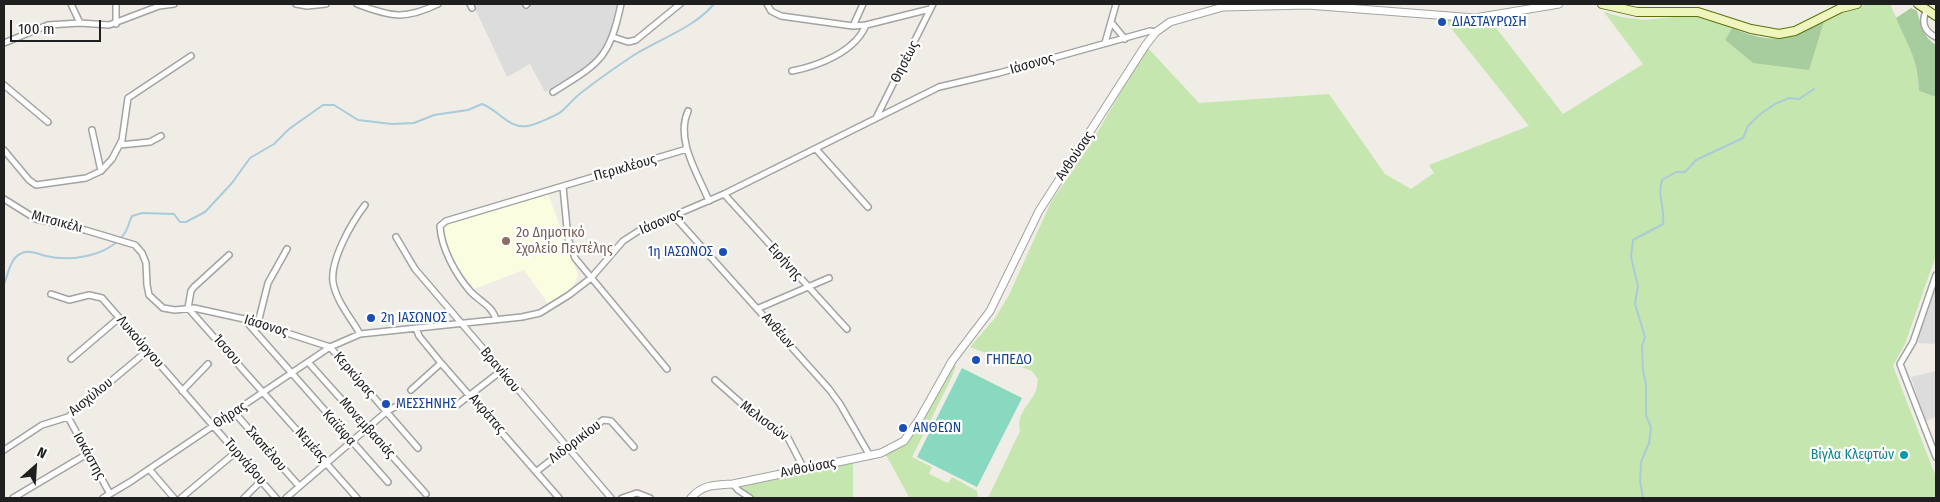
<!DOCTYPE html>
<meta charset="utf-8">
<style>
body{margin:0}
#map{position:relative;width:1940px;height:502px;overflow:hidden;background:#efede6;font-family:"Fira Sans Condensed",sans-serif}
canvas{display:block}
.frame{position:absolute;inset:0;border:5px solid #1f1f1f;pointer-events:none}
.north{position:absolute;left:10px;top:442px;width:50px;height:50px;-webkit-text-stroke:4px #fff;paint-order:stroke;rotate:26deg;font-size:14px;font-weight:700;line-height:20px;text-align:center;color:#1f1f1f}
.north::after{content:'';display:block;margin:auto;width:18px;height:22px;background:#1f1f1f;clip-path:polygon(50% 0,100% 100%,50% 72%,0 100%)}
.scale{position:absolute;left:10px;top:20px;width:91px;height:22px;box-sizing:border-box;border:2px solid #1f1f1f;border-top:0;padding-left:6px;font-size:15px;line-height:18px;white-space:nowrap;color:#1f1f1f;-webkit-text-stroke:4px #fff;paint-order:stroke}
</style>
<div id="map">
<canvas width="1940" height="502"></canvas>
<div class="frame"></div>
<div class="north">N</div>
<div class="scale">100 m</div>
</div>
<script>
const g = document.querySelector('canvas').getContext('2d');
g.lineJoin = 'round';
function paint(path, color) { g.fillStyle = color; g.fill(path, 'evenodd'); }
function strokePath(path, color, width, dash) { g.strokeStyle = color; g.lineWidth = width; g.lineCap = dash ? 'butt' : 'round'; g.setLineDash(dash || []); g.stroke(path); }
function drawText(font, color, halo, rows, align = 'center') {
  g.font = font + ' "Fira Sans Condensed",sans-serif'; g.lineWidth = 4.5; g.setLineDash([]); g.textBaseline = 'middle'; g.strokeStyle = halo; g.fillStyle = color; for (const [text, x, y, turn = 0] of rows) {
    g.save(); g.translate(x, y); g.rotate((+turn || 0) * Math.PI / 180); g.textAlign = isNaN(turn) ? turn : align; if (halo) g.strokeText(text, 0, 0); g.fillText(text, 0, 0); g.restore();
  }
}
const residential = new Path2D(`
 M473 4H617L608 40 600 55 591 65 545 92 530 64 507 77Z
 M1936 288V344L1918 343 1922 317Z
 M1936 371V417L1925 421 1911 377Z`);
const education = new Path2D(`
 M548 194 578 275 574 285 549 305 524 270 474 289 451 257 441 224Z`);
const grass = new Path2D(`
 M1869 4H1890C1904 36 1918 56 1919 91L1936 97V255L1905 344 1893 366 1936 477V498H988L1020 431C1017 414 1026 408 1034 395 1037 391 1037 384 1038 379L1032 371 970 347 995 318 1009 295 1051 202 1090 145 1147 47 1199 103 1329 94 1385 174 1411 189 1434 173 1429 165 1529 126 1442 17 1470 21 1490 20 1563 114 1643 64 1604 12 1621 17 1645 20 1693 15 1732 28 1725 40 1753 63 1820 28 1825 18Z
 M954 364 956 366 951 379 912 457 932 467 929 474 948 483 952 477 977 491 978 497 907 498 909 497 886 455 900 447 910 437Z
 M853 463V498H755L738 486Z`);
const forest = new Path2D(`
 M1911 8 1917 11C1921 25 1923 37 1936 45V97L1919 91C1918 59 1908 46 1896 18Z
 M1825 18 1809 70 1753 63 1725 40 1732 28C1773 45 1789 41 1825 18Z`);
const pitch = new Path2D(`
 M962 368 1022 398 977 487 917 457Z`);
const stream = new Path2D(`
 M4 284C8 275 10 259 20 254 28 249 38 254 46 256 72 262 108 256 124 234 128 229 129 222 132 216L142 213 174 214 180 222H186L205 212 232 183 250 158 274 144 289 129 323 105H334L358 120 392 124 414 123 434 115 468 110 482 104C499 110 508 129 528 126 534 125 558 115 562 111 569 105 574 98 582 92 599 79 616 67 634 55 661 38 694 28 714 4
 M1643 498 1640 481 1641 462 1649 443 1651 428 1646 415V384L1643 371 1642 346 1645 337 1635 304 1638 286 1631 257 1633 240 1663 224C1665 206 1657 197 1662 180L1676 172H1685L1696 160 1743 138 1748 126 1759 115 1775 104 1789 98 1799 99 1814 89`);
const minor = new Path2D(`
 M71 4 80 23
 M296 4 307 6 326 4
 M357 4C391 17 405 20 438 4
 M470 4 472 8
 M767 4 771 11 781 16 853 26 866 25 930 9
 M526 5 527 4
 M1927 9C1921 21 1923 31 1936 37
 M1111 22 1125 39
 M116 24V4
 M853 26 863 4
 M613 37 628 42 636 40 680 4
 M4 43 48 25 80 23 109 25 159 6 174 4
 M1105 43 1116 4
 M792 71C818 66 855 52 866 25
 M4 85 48 122
 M553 92C599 63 609 60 621 4
 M688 111C675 140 698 174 709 201
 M876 118 933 4
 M92 130 101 171
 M120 145 150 142 161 136
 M816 149 868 207
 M4 150 29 180 36 185 86 178 101 171 112 159 122 140 128 98 191 56
 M563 187 568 238 575 258 667 369
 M724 194 847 329
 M4 199 36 219 85 230 135 245 142 253 146 263 147 285 149 295 163 308 175 310 194 308 244 319 330 347 418 448
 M674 216 829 389 840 404 870 456
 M396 237 415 269 611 498
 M229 255 194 287 191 291 188 308 357 498
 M1936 275 1913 342 1900 364 1936 457
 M51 294 69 300 89 295 102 298 276 498
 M759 308 829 278
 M244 319 388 482
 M496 320C493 306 479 301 470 291 456 275 441 248 440 226L446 221 687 149
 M258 323 268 283 287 249
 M416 328 419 336 441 363 559 498
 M360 334C351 318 336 301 333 282 330 260 352 222 365 205
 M71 359 119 318
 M308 362 426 494
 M715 380 751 412 787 436 804 469
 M411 390 441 363
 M182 391 208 364
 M234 412 299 486
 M68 417 110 494
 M4 450 42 425 68 417 147 351
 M149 469 174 498
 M537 471 603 420 611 421 634 447
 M733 484 738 490 750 498
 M13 498 87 454
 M103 498 130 482 330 347 360 334 522 317 540 313 569 295 591 278 623 241 640 230 724 194 939 87 999 73 1150 31 1156 32
 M181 498 236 452
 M244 498 261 481
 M286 498 386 412C421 391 423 405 457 405L501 371
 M622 498 637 493 650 498`);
const tertiary = new Path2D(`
 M691 498C703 484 716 485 733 484L881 453 904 441 920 418 952 361 990 311 1039 211 1145 46 1156 32 1170 22 1223 7 1308 5 1475 18 1559 4`);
const secondary = new Path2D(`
 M1602 4 1637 12H1698L1751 29 1779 34 1795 31 1841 8 1857 4
 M1918 4 1936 16`);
const markers = [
 [1442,22,5,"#1a4fb4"],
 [506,241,5,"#8d6e63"],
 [723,252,5,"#1a4fb4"],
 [371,318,5,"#1a4fb4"],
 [976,360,5,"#1a4fb4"],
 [386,404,5,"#1a4fb4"],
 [903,428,5,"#1a4fb4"],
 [1904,455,5,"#0f9aa8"]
];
const transitNames = [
 ["ΔΙΑΣΤΑΥΡΩΣΗ",1452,22],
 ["1η ΙΑΣΩΝΟΣ",713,252,"right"],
 ["2η ΙΑΣΩΝΟΣ",381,318],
 ["ΓΗΠΕΔΟ",986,360],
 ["ΜΕΣΣΗΝΗΣ",396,404],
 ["ΑΝΘΕΩΝ",913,428]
];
const streetNames = [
 ["Θησέως",905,62,-63],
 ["Ιάσονος",1032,64,-16],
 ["Ανθούσας",1075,156,-56],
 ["Περικλέους",625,168,-16],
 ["Μιτσικέλι",57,222,15],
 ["Ιάσονος",661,222,-23],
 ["Ειρήνης",785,262,48],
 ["Ιάσονος",266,326,17],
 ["Ανθέων",778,331,49],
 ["Λυκούργου",140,342,49],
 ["Ίσσου",227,350,49],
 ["Βρανίκου",500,370,50],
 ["Κερκύρας",354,375,49],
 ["Αισχύλου",91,397,-39],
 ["Ακράτας",487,414,49],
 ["Θήρας",230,415,-33],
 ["Μελισσών",764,421,37],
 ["Καϊάφα",339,428,48],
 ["Μονεμβασιάς",367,428,48],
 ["Λιδορικίου",575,442,-37],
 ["Νεμέας",311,445,48],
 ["Σκοπέλου",266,449,49],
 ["Ιοκάστης",89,456,61],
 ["Τυρνάβου",245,462,49],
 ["Ανθούσας",808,468,-11]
];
const educationNames = [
 ["2ο Δημοτικό",516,233],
 ["Σχολείο Πεντέλης",516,249]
];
const cultureNames = [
 ["Βίγλα Κλεφτών",1894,455]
];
paint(residential, '#dddcdc');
paint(education, '#fbfde1');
paint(grass, '#c6e6af');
paint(forest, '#a7cc9d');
paint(pitch, '#89d9c0');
strokePath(stream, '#a9cbda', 2);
strokePath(minor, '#a3a3a3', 8);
strokePath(tertiary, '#a3a3a3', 9);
strokePath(secondary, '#5d700c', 10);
strokePath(minor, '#fff', 5);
strokePath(tertiary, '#fff', 7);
strokePath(secondary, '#eef6bd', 8);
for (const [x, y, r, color] of markers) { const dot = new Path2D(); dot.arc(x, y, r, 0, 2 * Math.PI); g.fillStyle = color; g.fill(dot); strokePath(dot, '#fff', 2); }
drawText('14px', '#164399', '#fff', transitNames, 'left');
drawText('14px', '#1f1f1f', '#fff', streetNames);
drawText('14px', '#785e54', '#fff', educationNames, 'left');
drawText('14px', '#0d838f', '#fff', cultureNames, 'right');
</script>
